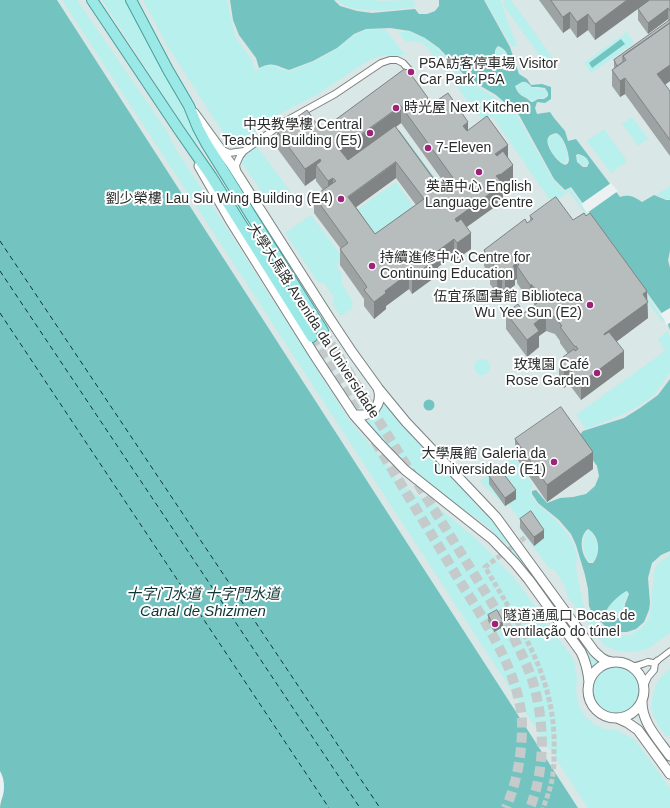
<!DOCTYPE html>
<meta charset="utf-8">
<style>
body{margin:0}
canvas{display:block;background:#ecf2f1}
</style>
<canvas width="670" height="808"></canvas>
<script>
const g = document.querySelector('canvas').getContext('2d');
g.lineJoin = 'round';
function paint(path, color) { g.fillStyle = color; g.fill(path, 'evenodd'); }
function strokePath(path, color, width, dash) { g.strokeStyle = color; g.lineWidth = width; g.lineCap = dash ? 'butt' : 'round'; g.setLineDash(dash || []); g.stroke(path); }
function drawText(font, color, halo, rows, align = 'center') {
  g.font = font + ' Helvetica,"Noto Sans SC",sans-serif'; g.lineWidth = 4; g.setLineDash([]); g.textBaseline = 'middle'; g.strokeStyle = halo; g.fillStyle = color; for (const [text, x, y, turn = 0] of rows) {
    g.save(); g.translate(x, y); g.rotate((+turn || 0) * Math.PI / 180); g.textAlign = isNaN(turn) ? turn : align; if (halo) g.strokeText(text, 0, 0); g.fillText(text, 0, 0); g.restore();
  }
}
const built = new Path2D(`
 M57 0H670V808H578Z`);
const green = new Path2D(`
 M62 0H77L166 130 174 146 350 421 386 464 397 480 416 495 430 501 474 537 514 578 574 660 577 677 576 691 579 706 584 715 594 724 604 729 616 730 634 739 670 788V808H588Z
 M102 0H125L199 139V142L198 143 194 142Z
 M143 0H227L235 37 252 60 255 71 266 66H275L282 70 290 71 313 62 325 56 338 48 355 35 366 30 385 29 405 55H392L380 56 369 60 316 95 279 114 237 148H233L168 47Z
 M337 0H377L378 1 413 0 415 7C392 9 356 16 337 0Z
 M485 0H500L517 46 512 47Z
 M506 0H511L555 61 547 66 502 3Z
 M399 32H410L425 39 438 49 466 80 494 97 517 116 553 180 565 192 570 188 664 320 662 322 569 191 552 203 492 116 483 121 426 46 421 42 405 41Z
 M627 32 634 43 591 73 584 63Z
 M500 47C506 52 510 61 506 68H504C499 63 494 55 497 48Z
 M524 82 532 88 544 89 547 93 546 96 543 99 538 98 532 101 529 98 520 94 516 86Z
 M632 117 648 139 638 146 622 124Z
 M604 129 627 161 611 173 587 141Z
 M556 134H558C563 142 570 153 566 162L563 163C554 158 550 149 547 140L552 136Z
 M256 145 290 191 271 205 239 158Z
 M577 155C581 155 587 158 588 162L586 166C581 166 576 161 577 155Z
 M396 182 420 216 376 247 351 214Z
 M670 186V199H666L656 195Z
 M311 215 344 259 336 265 342 275V284L353 302 351 309 341 316 333 305 334 297 325 284 318 282 285 233Z
 M668 331 670 338V372L664 381 653 396 637 407 621 415 586 429 576 415 665 351 658 339Z
 M474 367a8 8 0 1 1 16 0a8 8 0 1 1-16 0Z
 M384 401 437 463 494 523 601 664 595 668 528 575 510 548 486 525 420 479 373 430 365 419 378 415Z
 M514 457 533 485 530 494 537 504 557 521 569 536 574 546 577 556 576 569 583 604 590 616 602 628 615 635H631L644 626 650 616 654 573 656 566 661 561 670 555V633L647 649 631 652 618 651 605 646 568 597 565 586 555 570 549 568 518 526 522 523 509 505 505 507 493 493 486 488 480 481Z
 M589 531C598 538 600 554 593 562L588 561C583 551 582 544 586 533Z
 M626 592H627L628 594C627 597 625 600 624 603 620 613 627 620 609 617 602 608 619 596 626 592Z
 M592 690a24 24 0 1 1 48 0a24 24 0 1 1-48 0Z
 M670 669V736H666C663 731 658 726 656 720 649 709 652 691 659 680 662 676 666 672 670 669Z`);
const water = new Path2D(`
 M0 0H57L578 808H0C0 803 2 799 3 795 5 787 4 778 0 771Z
 M230 0H334L340 6 357 11 372 13 415 9 419 14H427L435 11 439 6V0H484L510 47 519 74 527 79 531 85 542 84 551 87V99L545 103 537 102 535 108 537 114 550 112 554 118 565 131 568 141 576 139 620 197C629 194 635 197 642 202L654 195 666 200H670V251L668 260 670 268V330L666 319 571 187 565 190 554 179 519 115 496 95 467 78 439 48 425 38 410 31 390 28 366 29 354 34 337 48 324 55 313 61 289 70C276 66 273 61 259 68L256 58 239 35 233 20ZM498 46C508 49 512 62 506 70H504C497 65 491 52 498 46ZM522 82C527 81 529 85 532 87H538L545 88 548 93V96L544 99H538L533 102H531C525 95 519 98 515 86ZM556 133C563 135 569 152 569 160 567 176 543 146 548 138 549 135 553 134 556 133ZM578 154C583 155 588 158 589 163L587 167H583L577 162 576 155Z
 M621 39 625 44 592 68 589 63Z
 M399 130 441 187 443 186 450 194 442 200 365 155Z
 M670 379V551L661 555 652 563 648 578 650 603 649 610 644 622 636 629 627 632H617L605 626 592 613 589 606 588 589 585 575 576 545 571 534 559 520 538 503 532 494V491L536 490 547 503 560 498 573 497 586 494 595 486 599 476 597 466 577 438 583 431 624 418 640 408 658 395ZM588 529C600 536 601 554 593 563H589C581 555 578 537 588 529ZM627 591 629 594 625 604 624 615C621 618 619 618 615 618 592 619 619 594 627 591Z
 M423.5 405a5.5 5.5 0 1 1 11 0a5.5 5.5 0 1 1-11 0Z`);
const pier = new Path2D(`
 M611 183 618 191 587 213 581 204Z
 M670 308V323L666 325 665 320 660 314Z`);
const ferry = new Path2D(`
 M0 241 380 808
 M0 271 360 808
 M0 313 329 808`);
const pedestrianTunnel = new Path2D(`
 M531 533 485 567C520 627 557 679 554 752 554 759 554 766 553 773 552 785 547 797 543 808`);
const primaryTunnel = new Path2D(`
 M323 331 515 640C523 657 532 675 536 694 545 732 544 771 530 808
 M312 337 362 420
 M375 441C402 486 429 530 456 575 482 617 513 661 521 711 522 716 522 721 522 726 522 754 517 782 506 808`);
const pedestrian = new Path2D(`
 M657 661 670 651`);
const minor = new Path2D(`
 M221 149 229 153 244 151
 M237 171 236 165 240 156 244 151 286 121 335 94 381 63 390 60H397L403 63 411 72
 M631 666C638 667 641 664 648 662 649 662 653 663 655 663L657 661
 M644 686 648 677 654 670 655 663`);
const secondary = new Path2D(`
 M194 113 231 164 330 319 352 352 378 388 406 422 496 517 594 651C600 657 604 661 612 662
 M199 166 230 220 315 356 354 415 378 442 405 470 492 539 515 563 529 580 581 652C586 662 588 671 589 682
 M354 415C358 415 361 415 364 415 377 412 382 400 378 388
 M588 690a28 28 0 1 1 56 0a28 28 0 1 1-56 0Z
 M642 700C641 722 658 739 670 756
 M617 718 628 723 638 730 670 774`);
const primary = new Path2D(`
 M92 0 179 130 211 176 312 337
 M131 0 168 70 189 106 198 128 206 143 323 331`);
const wall = new Path2D(`
 M539 0H650L595 40 588 30 577 38 570 28 563 33Z
 M670 0V81L665 85 670 91V156L625 94 620 97 612 86V70L614 69V60L669 21 668 19 648 34 638 20V9Z
 M405 69 428 107 468 130 508 158 513 182 503 189V201L467 227 471 249 457 259 454 255 438 267V275L412 294 409 289 386 306V309L374 319 364 306V299L340 265V249H341L314 213V196L323 190 316 181V178L305 186 277 148V131L321 130ZM401 123 448 188 443 192 396 127ZM396 178 416 205 375 234 356 207Z
 M530 216 573 220 647 301 648 318 617 341 624 368 581 400 569 384 564 388 559 381V365L563 362V357L568 354 560 343V341L555 334 546 331 539 336V347L527 357 506 329V313H524L535 305 532 301 530 302 517 283V279L515 280V285L505 293 502 290 497 294 490 284V275L484 266V250L527 223 530 221Z
 M515 439 593 469 547 502 515 456Z
 M489 476 516 499 505 506 489 484Z
 M520 519 544 538 534 546 520 528Z
 M488 615 503 627 494 632 488 621Z`);
const shadedWall = new Path2D(`
 M627 0H650L595 40V24Z
 M668 8V19L648 34V23Z
 M570 12V28L563 33V17Z
 M588 14V30L577 38V22Z
 M670 65V81L657 90V74Z
 M625 78V94L620 97V81Z
 M428 98V114L422 102Z
 M401 106V123L340 167V150Z
 M468 122V138L463 126Z
 M508 145V161L495 170V154Z
 M320 159V170L316 165V178L305 186V169Z
 M396 162V178L348 213V197Z
 M513 165V182L503 189V201L455 235V219L496 176 500 174V186V175Z
 M333 178V194L328 198V181Z
 M471 233V249L457 259V243Z
 M454 239V255L438 267V275L412 294V277L435 253Z
 M517 263V279L515 280V285L505 293V277L513 266Z
 M409 273V289L386 306V309L374 319V302L385 291Z
 M502 273V290L497 294V277Z
 M530 285H532V301L530 302Z
 M647 291 648 318 604 351V334L643 294Z
 M546 314V331L539 336V347L527 357V340L534 324Z
 M624 351V368L581 400V383Z
 M569 368V384L564 388V371Z
 M593 452V469L547 502V485Z
 M516 490V499L505 506V498Z
 M544 530V538L534 546V537Z
 M503 621V627L494 632V626Z`);
const building = new Path2D(`
 M551 0H627L595 24 588 14 577 22 570 12 563 17Z
 M650 0H670V11L668 8 648 23 638 9Z
 M670 20V23L623 56V62L617 66 614 60Z
 M670 23V65L657 74 670 91V140L625 78 620 81 612 70 626 60 623 56Z
 M405 69 406 70 407 69 428 98 422 102 426 108 448 93 468 122 463 126 467 131 487 116 508 145 495 154 497 156 503 151 513 165 500 175V174L496 176 503 184 455 219 457 222 461 219 471 233 457 243 454 239 435 253 438 258 412 277 409 273 385 291 386 293 374 302 364 290 367 287 340 249 348 243 314 196 336 181 333 178 328 181 316 165 321 161 320 159 305 169 277 131 307 110 321 130ZM401 106 456 182 443 192 395 126 348 160 340 150ZM396 162 424 199 375 234 348 197Z
 M556 197 573 220 584 213 586 216 590 213 647 291 643 294 648 302 604 334V335L609 332 624 351 581 383 569 368 564 371 559 365 565 360 563 357 574 349 575 351 578 349 576 346 575 347 560 327 562 326 555 317 546 314 534 324 539 331 527 340 506 313 518 304 524 313 537 303 539 294 532 285H530L517 266 519 265 517 263 513 266 515 269 505 277 502 273 497 277 490 268 494 265 484 250 525 219 527 223 533 219 530 216Z
 M561 407 593 452 547 485 515 439Z
 M499 468 516 490 505 498 489 476Z
 M531 511 544 530 534 537 520 519Z
 M497 610 503 621 494 626 488 615Z`);
const markers = [
 [411,72,4,"#9d237a"],
 [396,108,4,"#9d237a"],
 [370,133,4,"#9d237a"],
 [428,148,4,"#9d237a"],
 [479,172,4,"#9d237a"],
 [341,199,4,"#9d237a"],
 [372,266,4,"#9d237a"],
 [590,305,4,"#9d237a"],
 [597,373,4,"#9d237a"],
 [554,462,4,"#9d237a"],
 [495,624,4,"#9d237a"]
];
const poiNames = [
 ["P5A訪客停車場 Visitor",419,64],
 ["Car Park P5A",419,80],
 ["時光屋 Next Kitchen",404,108],
 ["中央教學樓 Central",362,125,"right"],
 ["Teaching Building (E5)",362,141,"right"],
 ["7-Eleven",436,148],
 ["英語中心 English",479,187,"center"],
 ["Language Centre",479,203,"center"],
 ["劉少榮樓 Lau Siu Wing Building (E4)",333,199,"right"],
 ["持續進修中心 Centre for",380,258],
 ["Continuing Education",380,274],
 ["伍宜孫圖書館 Biblioteca",582,297,"right"],
 ["Wu Yee Sun (E2)",582,313,"right"],
 ["玫瑰園 Café",589,365,"right"],
 ["Rose Garden",589,381,"right"],
 ["大學展館 Galeria da",546,454,"right"],
 ["Universidade (E1)",546,470,"right"],
 ["隧道通風口 Bocas de",503,616],
 ["ventilação do túnel",503,632]
];
const streetNames = [
 ["大學大馬路 Avenida da Universidade",313,321,57]
];
const waterNames = [
 ["十字门水道 十字門水道",203,595],
 ["Canal de Shizimen",203,612]
];
paint(built, '#d9e7e6');
paint(green, '#b7f0ed');
paint(water, '#73c4c1');
paint(pier, '#ecf2f1');
strokePath(ferry, '#0c3533', 1, [5, 4]);
strokePath(pedestrianTunnel, '#c5cbca', 5, [5, 2.5]);
strokePath(primaryTunnel, '#c5cbca', 10, [10, 5]);
strokePath(pedestrian, '#7c8080', 7);
strokePath(minor, '#7c8080', 8);
strokePath(secondary, '#7c8080', 11);
strokePath(primary, '#489e9c', 12);
strokePath(pedestrian, '#fff', 5);
strokePath(minor, '#fff', 6);
strokePath(secondary, '#fff', 9);
strokePath(primary, '#9ae9e7', 10);
paint(wall, '#9da2a2');
paint(shadedWall, '#808484');
paint(building, '#b7bcbc');
strokePath(building, '#808484', 1);
for (const [x, y, r, color] of markers) { const dot = new Path2D(); dot.arc(x, y, r, 0, 2 * Math.PI); g.fillStyle = color; g.fill(dot); strokePath(dot, '#fff', 1.5); }
drawText('14px', '#2b2d2d', '#fff', poiNames, 'left');
drawText('14px', '#2b2d2d', '#fff', streetNames);
drawText('italic 15px', '#0c3533', '#fff', waterNames);
</script>
